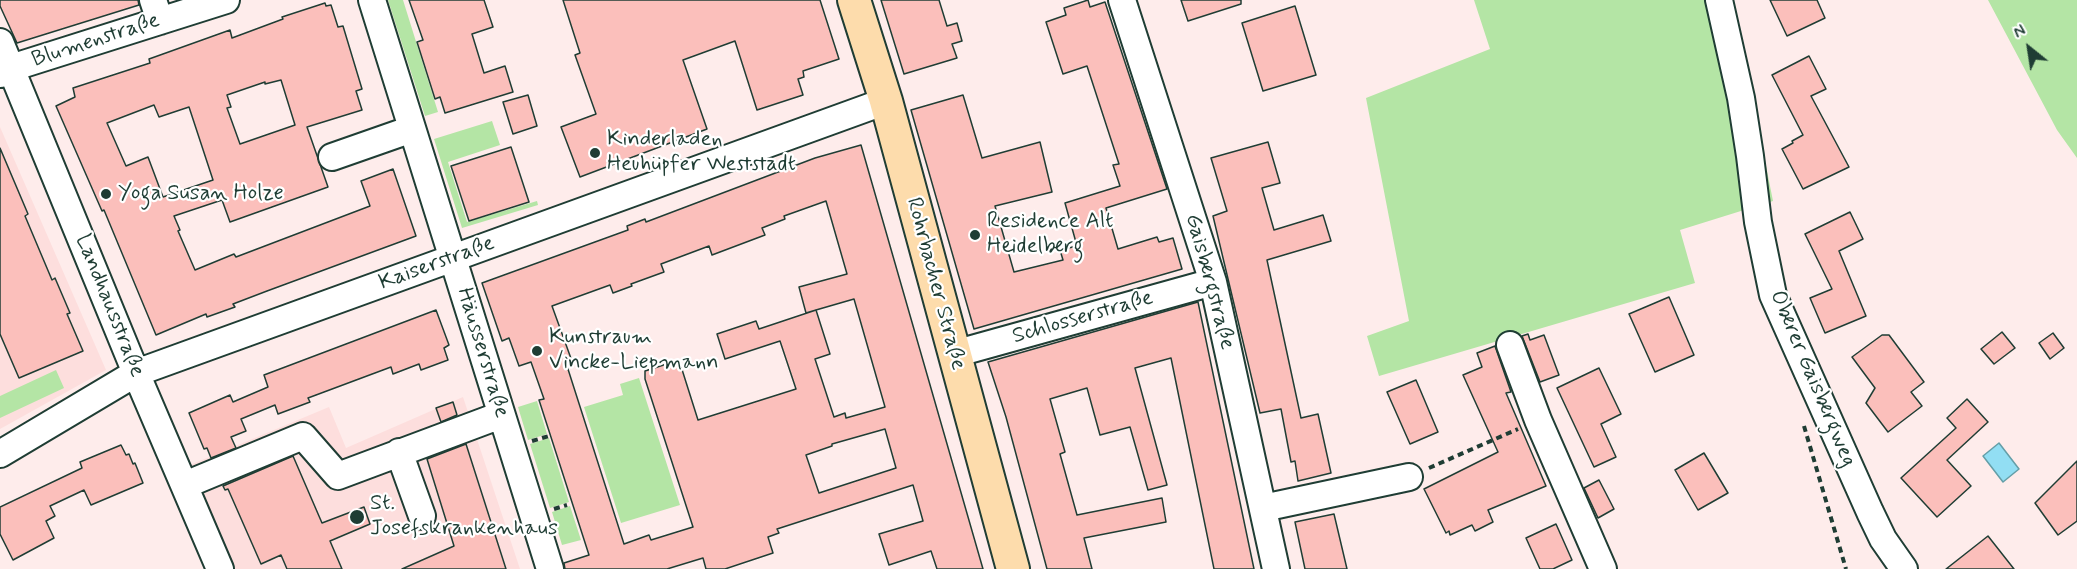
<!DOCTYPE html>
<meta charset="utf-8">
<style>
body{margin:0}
#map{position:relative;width:2077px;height:569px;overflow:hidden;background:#feeceb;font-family:Mynerve,sans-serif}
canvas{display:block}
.north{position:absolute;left:1999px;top:18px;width:60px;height:60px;-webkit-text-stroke:4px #fff;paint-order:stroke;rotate:330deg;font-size:16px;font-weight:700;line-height:24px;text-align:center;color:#1f3d34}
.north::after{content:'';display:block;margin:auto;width:21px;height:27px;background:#1f3d34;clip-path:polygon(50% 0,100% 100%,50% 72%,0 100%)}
</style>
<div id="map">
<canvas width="2077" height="569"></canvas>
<div class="north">N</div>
</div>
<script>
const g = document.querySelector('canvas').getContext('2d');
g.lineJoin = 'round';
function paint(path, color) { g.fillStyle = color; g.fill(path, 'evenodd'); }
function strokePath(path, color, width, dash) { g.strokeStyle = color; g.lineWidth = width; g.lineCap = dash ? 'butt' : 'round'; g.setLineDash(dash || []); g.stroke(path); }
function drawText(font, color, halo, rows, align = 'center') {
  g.font = font + ' Mynerve,sans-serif'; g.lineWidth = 4.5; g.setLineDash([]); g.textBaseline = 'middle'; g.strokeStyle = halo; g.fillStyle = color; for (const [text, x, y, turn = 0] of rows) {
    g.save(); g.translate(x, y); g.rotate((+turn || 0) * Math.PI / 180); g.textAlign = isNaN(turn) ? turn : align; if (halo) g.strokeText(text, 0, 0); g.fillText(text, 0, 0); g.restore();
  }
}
const built = new Path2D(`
 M0 127 106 370 0 429Z
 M463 397 520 569H233L190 465 329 407 346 448Z`);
const green = new Path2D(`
 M388 0H403L438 112 425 116Z
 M1474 0H1733L1773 201 1680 230 1695 283 1379 376 1367 336 1409 321 1366 98 1490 49Z
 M1988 0H2077V158L2057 130Z
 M492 121 500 145 448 162 467 222 537 201 538 205 462 228 434 139Z
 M56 370 64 388 0 418V396Z
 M639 378 680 505 621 523 584 407 623 395 620 384Z
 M537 401 547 434 528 440 518 407Z
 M549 438 569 502 550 508 530 444Z
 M570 506 581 540 562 545 552 512Z`);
const water = new Path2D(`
 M1999 443 2019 469 2003 482 1983 456Z`);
const building = new Path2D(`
 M0 0H138L139 5 17 43 0 6Z
 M409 0H484L493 27 472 34 484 73 505 66 513 92 445 113 440 97 435 99 417 42 423 40Z
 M563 0H820L839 59 803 71 804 77 798 79 803 95 757 110 735 41 683 60 707 129 580 177 561 127 596 114 575 55 580 53Z
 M881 0H939L947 26 957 23 962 41 952 44 957 58 904 74Z
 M1088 0 1090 7 1105 2 1167 189 1106 208 1118 249 1157 237 1159 242 1173 238 1182 269 974 329 911 110 963 95 982 158 1040 142 1052 192 995 206 1014 272 1063 260 1060 250 1077 246 1065 203 1120 186 1113 165 1119 164 1087 66 1063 74 1046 22 1066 15 1064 8Z
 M1181 0H1241V4L1188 21Z
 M1770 0H1817L1825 18 1787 36Z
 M325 3 326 6 331 5 338 27 343 26 362 89 356 91 362 110 307 127 328 187 230 222 222 200 174 216 180 230 178 231 195 270 234 254 236 257 370 206 361 181 393 169 416 236 267 291 233 304 235 307 207 317 206 314 156 335 104 210 102 211 56 106 75 97 73 88 150 63 149 59 230 30 232 38 283 19 282 17ZM281 80 295 125 240 144 227 108 231 107 227 95 265 82V84ZM154 105 159 117 189 107 213 180 163 197 148 157 126 166 107 123Z
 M1295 6 1316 75 1263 91 1242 23Z
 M1809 56 1826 89 1811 96 1849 167 1803 189 1782 149 1793 143 1792 141 1803 135 1772 75Z
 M528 95 537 126 513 134 503 102Z
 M1268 142 1280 183 1262 188 1274 230 1323 215 1331 241 1267 260 1301 418 1318 414 1331 473 1298 481 1295 461 1291 462 1281 409 1260 413 1213 216 1227 211 1211 158Z
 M861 145 983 569H937L931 551 889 565 879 534 923 521 913 485 777 529 779 533 768 537 773 553 725 569H706L703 558 667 569H565L564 563 589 555 539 400 544 399 531 362 519 366 509 338 502 341 482 283 628 230 627 226 645 219 646 222 815 158ZM826 201 847 274 799 287 806 313 816 310 759 329 756 321 717 334 725 359 780 341 796 389 698 420 679 360 645 371V379L693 527 651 540 649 535 624 544 567 366 573 364 552 306 610 285 613 293 632 286 631 284 664 272 661 264 709 246 712 255 765 235 762 228 785 219 784 216ZM854 299 885 407 846 418 845 413 834 417 815 359 830 354 816 310ZM885 429 896 468 819 493 806 455 832 446V444Z
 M511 147 529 202 469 221 451 166Z
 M0 148 28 214 25 216 52 280 55 278 70 313 67 314 83 351 19 378 0 334Z
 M1850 212 1863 239 1839 251 1866 316 1825 333 1810 298 1832 289 1805 234Z
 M1669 297 1694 355 1655 372 1629 314Z
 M1198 302 1254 569H1214L1171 358 1135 368 1167 485 1148 490 1130 427 1100 435 1087 388 1050 399 1065 452 1060 454 1077 515 1162 498 1166 522 1084 538 1092 569H1047L1006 417 988 362Z
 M436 310 449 345 444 348 448 360 421 370 419 364 393 374 391 367 308 398 310 402 278 414 275 405 241 419 246 431 231 437 236 448 211 458 207 448 204 449 189 413 230 395 233 402 268 387 264 375Z
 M2002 332 2015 348 1994 364 1981 349Z
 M2053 333 2064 348 2050 359 2039 343Z
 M1528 334 1530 340 1544 335 1559 375 1540 382 1522 336Z
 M1882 335H1889L1924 382 1911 392 1922 406 1888 432 1866 403 1875 388 1852 357Z
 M1495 346 1511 392 1506 393 1546 486 1488 510 1493 522 1475 531 1472 525 1450 535 1449 531 1446 533 1424 489 1498 452 1463 375 1482 367 1477 353Z
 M1599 368 1621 414 1601 424 1616 457 1594 467 1557 388Z
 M1416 380 1438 432 1410 444 1387 392Z
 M1967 399 1988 422 1947 460 1971 486 1937 517 1901 478 1956 428 1947 418Z
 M453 402 457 415 441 422 436 408Z
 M466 444 506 569H402L454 546 427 459Z
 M121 445 126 455 129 454 133 464 135 463 143 483 91 505 84 490 50 506 55 516 46 521 54 538 13 560 0 534V507L82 468 80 462Z
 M1704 453 1728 493 1698 510 1675 470Z
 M293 456 322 523 364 507 370 524 330 541 342 569H287L281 555 261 564 228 489 225 490 223 486Z
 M2077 461V521L2058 535 2035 503Z
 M1599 480 1614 509 1598 518 1584 488Z
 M1334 514 1347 569H1305L1295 522Z
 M1556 524 1572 560 1553 569H1540L1526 538Z
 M1988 536 2014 569H1946Z`);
const path = new Path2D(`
 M1804 426 1846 569
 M532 441 549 436
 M1429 468 1518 429
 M554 509 567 505`);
const minor = new Path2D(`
 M153 0 160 21
 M372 0 550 569
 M1122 0 1213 282 1276 569
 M1719 0 1741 98 1750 156 1758 222 1773 295 1870 512 1883 539 1904 569
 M0 42 136 373 220 569
 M0 74 11 68 226 0
 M332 157 412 129
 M1510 345 1538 420 1603 569
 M954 354 1213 282
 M399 452 422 516
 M0 454 136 373 886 101
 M185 485 303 436 338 476 501 415
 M1263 508 1409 477`);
const major = new Path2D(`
 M854 0 886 101 1013 569`);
const markers = [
 [595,153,6,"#1f3d34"],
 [106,194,6,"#1f3d34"],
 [975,235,6,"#1f3d34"],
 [537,351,6,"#1f3d34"],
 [357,517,8,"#1f3d34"]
];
const streetNames = [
 ["Blumenstraße",96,41,-18],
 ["Kaiserstraße",437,264,-20],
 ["Gaisbergstraße",1209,282,75],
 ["Rohrbacher Straße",935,284,75],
 ["Landhausstraße",109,306,68],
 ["Schlosserstraße",1083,318,-16],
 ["Häusserstraße",482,353,73],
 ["Oberer Gaisbergweg",1812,379,67]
];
const poiNames = [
 ["Kinderladen",607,140],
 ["Heuhüpfer Weststadt",607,165],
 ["Yoga Susan Holze",118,194],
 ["Residence Alt",987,222],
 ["Heidelberg",987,247],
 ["Kunstraum",549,338],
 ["Vincke-Liepmann",549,363],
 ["St.",370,504],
 ["Josefskrankenhaus",370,529]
];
paint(built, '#fddedd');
paint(green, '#b4e5a5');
paint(water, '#92def3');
strokePath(water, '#649ea7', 1.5);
paint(building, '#fbbfbb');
strokePath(building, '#1f3d34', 1.5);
strokePath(minor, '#1f3d34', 30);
strokePath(major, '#1f3d34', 36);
strokePath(path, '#1f3d34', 4, [6, 4.5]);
strokePath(minor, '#fff', 26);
strokePath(major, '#fddcac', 32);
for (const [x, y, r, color] of markers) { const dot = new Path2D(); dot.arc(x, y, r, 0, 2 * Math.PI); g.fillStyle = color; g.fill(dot); strokePath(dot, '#fff', 2); }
drawText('22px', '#1f3d34', '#fff', streetNames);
drawText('22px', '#1f3d34', '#fff', poiNames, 'left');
</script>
